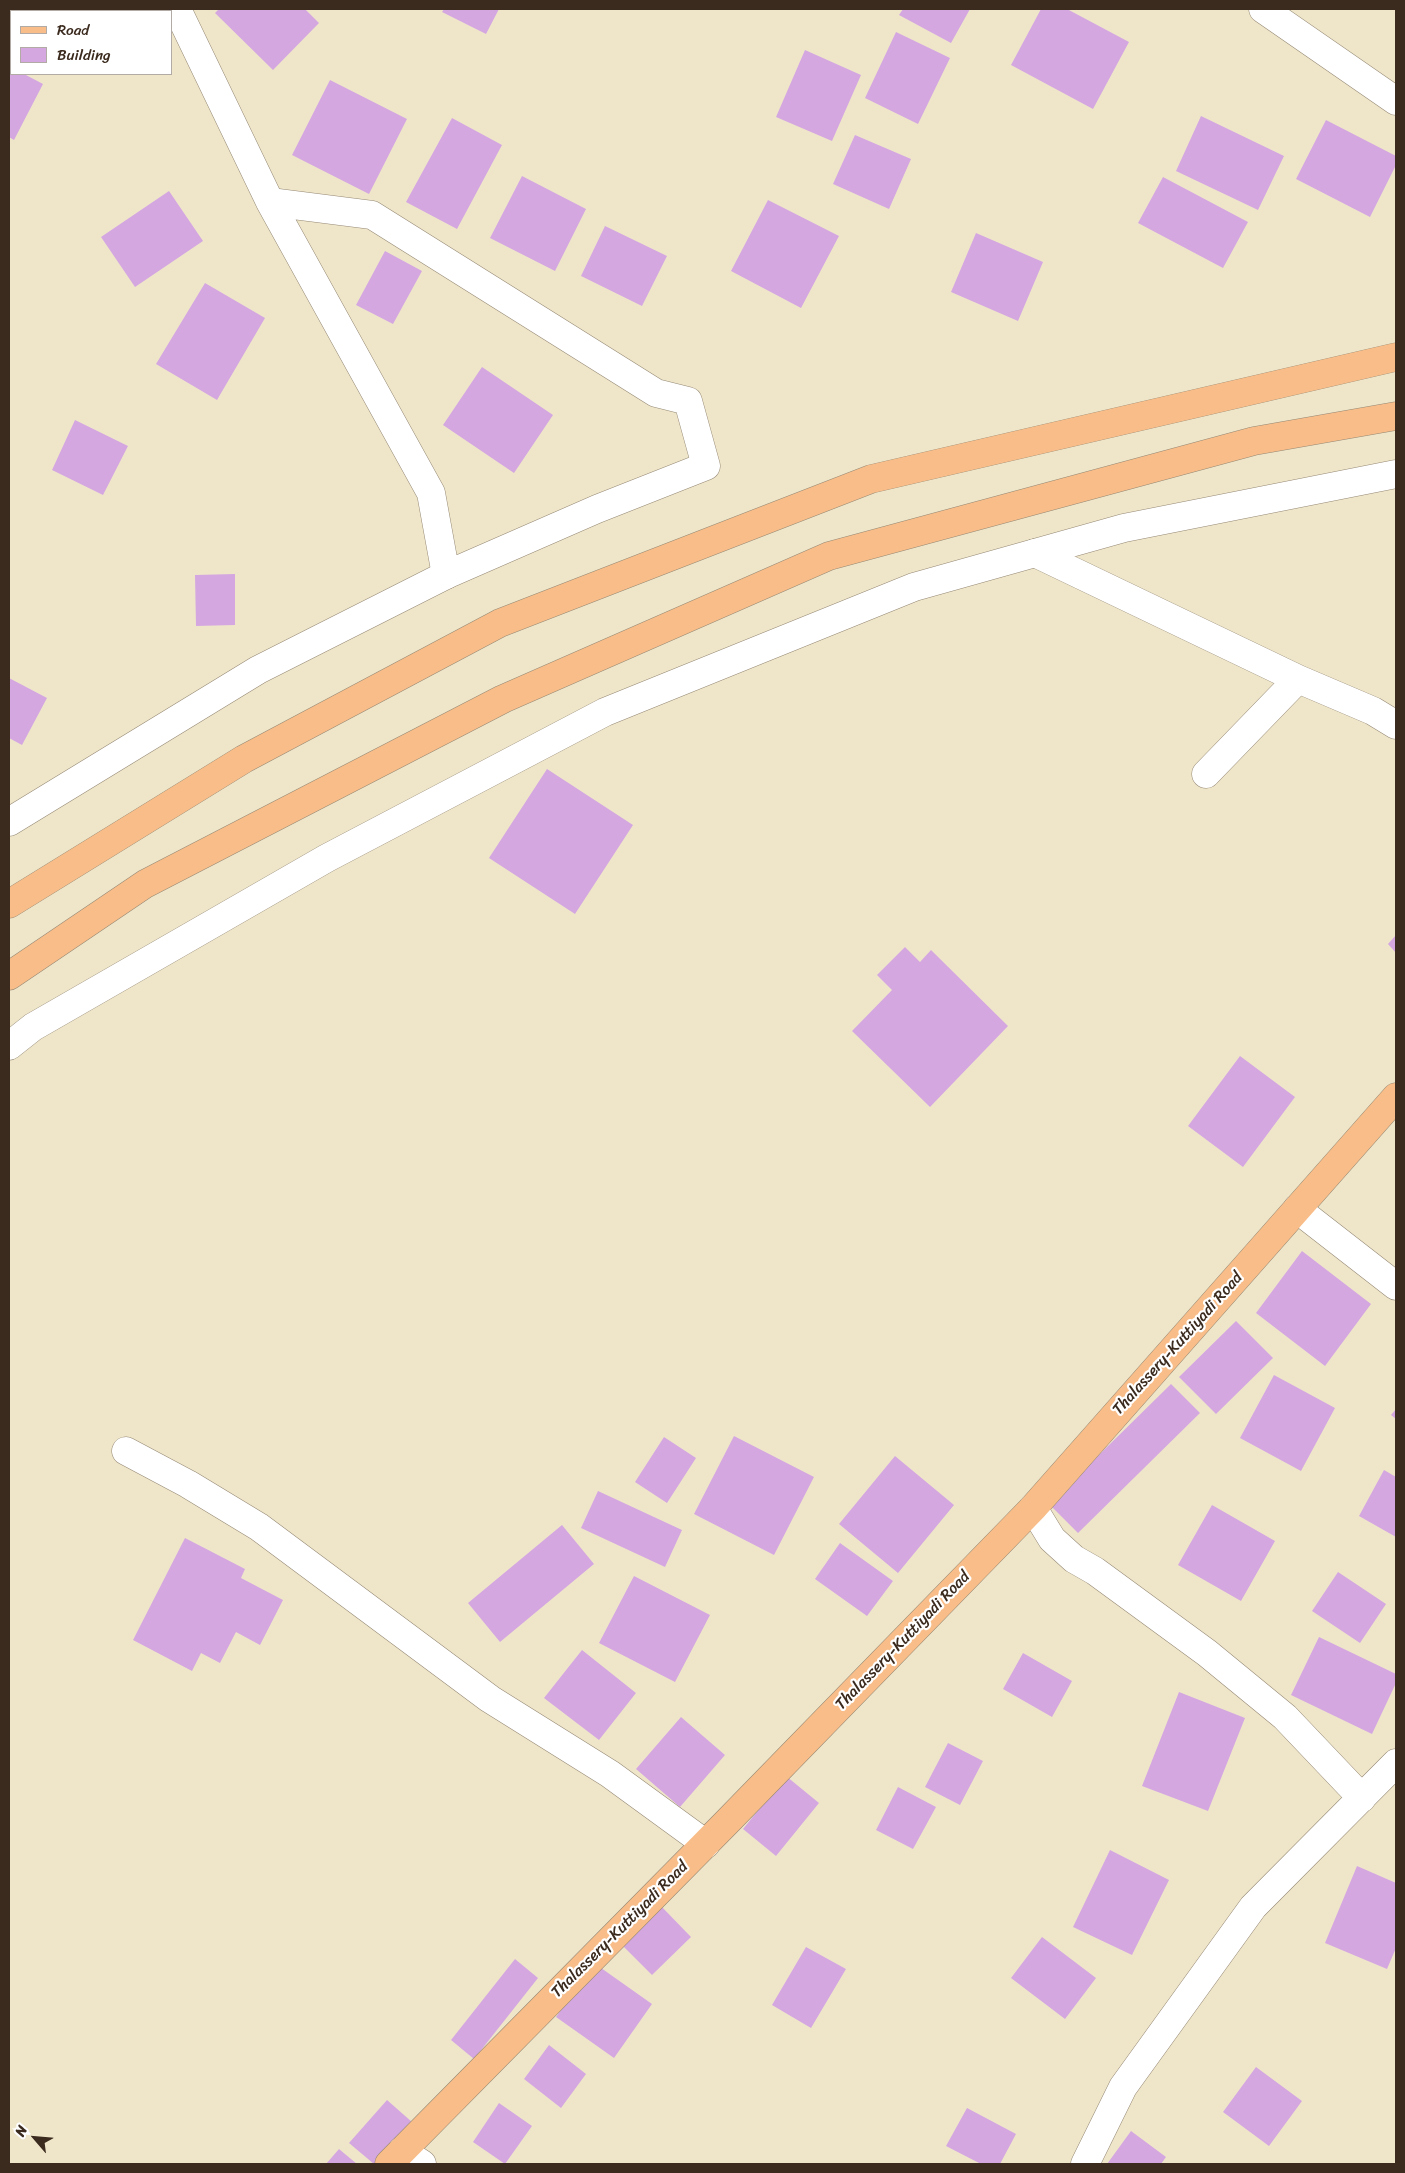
<!DOCTYPE html>
<style>
body{margin:0}
#map{position:relative;width:1405px;height:2173px;overflow:hidden;background:#efe6ca;font-family:Sriracha,sans-serif}
canvas{display:block}
.frame{position:absolute;inset:0;border:10px solid #3b2a1e;pointer-events:none}
.legend{position:absolute;left:10px;top:10px;width:162px;height:65px;box-sizing:border-box;background:#fff;border:1px solid #b1aaa5;margin:0;padding:6px 9px;list-style:none;font-size:15px;color:#3b2a1e}
.legend li{display:flex;align-items:center;gap:10px;height:25px}
.legend b{width:25px;border:1px solid #b1aaa5}
.north{position:absolute;left:10px;top:2113px;width:50px;height:50px;-webkit-text-stroke:4px #fff;paint-order:stroke;rotate:297deg;font-size:14px;font-weight:700;line-height:20px;text-align:center;color:#3b2a1e}
.north::after{content:'';display:block;margin:auto;width:18px;height:22px;background:#3b2a1e;clip-path:polygon(50% 0,100% 100%,50% 72%,0 100%)}
</style>
<div id="map">
<canvas width="1405" height="2173"></canvas>
<div class="frame"></div>
<ul class="legend">
<li><b style="height:6px;background:#f8bd88"></b>Road</li>
<li><b style="height:14px;background:#d4a7e1"></b>Building</li>
</ul>
<div class="north">N</div>
</div>
<script>
const g = document.querySelector('canvas').getContext('2d');
g.lineJoin = 'round';
function paint(path, color) { g.fillStyle = color; g.fill(path, 'evenodd'); }
function strokePath(path, color, width, dash) { g.strokeStyle = color; g.lineWidth = width; g.lineCap = dash ? 'butt' : 'round'; g.setLineDash(dash || []); g.stroke(path); }
function drawText(font, color, halo, rows, align = 'center') {
  g.font = font + ' Sriracha,sans-serif'; g.lineWidth = 4.5; g.setLineDash([]); g.textBaseline = 'middle'; g.strokeStyle = halo; g.fillStyle = color; for (const [text, x, y, turn = 0] of rows) {
    g.save(); g.translate(x, y); g.rotate((+turn || 0) * Math.PI / 180); g.textAlign = isNaN(turn) ? turn : align; if (halo) g.strokeText(text, 0, 0); g.fillText(text, 0, 0); g.restore();
  }
}
const building = new Path2D(`
 M219 9H305L319 23 273 70 215 13Z
 M444 9H499L486 34 442 12Z
 M903 9H970L951 43 899 15Z
 M1041 9H1067L1129 42 1093 109 1011 65Z
 M896 32 950 58 918 124 865 98Z
 M805 50 861 75 832 141 776 117Z
 M9 66 11 67V74H24L43 84 14 140 9 137Z
 M330 80 407 119 369 194 292 155Z
 M1201 116 1284 156 1258 210 1176 171Z
 M452 118 502 145 457 229 406 202Z
 M1326 120 1396 156V165L1370 217 1296 179Z
 M855 135 911 159 889 209 833 184Z
 M522 176 586 209 555 271 490 238Z
 M1163 177 1248 222 1223 268 1138 223Z
 M169 191 203 241 135 287 101 237Z
 M768 200 839 236 801 308 731 271Z
 M605 226 667 256 642 306 581 276Z
 M976 233 1043 262 1018 321 951 292Z
 M385 251 422 271 393 324 356 305Z
 M205 283 265 318 217 400 156 364Z
 M482 367 553 415 514 473 443 425Z
 M75 420 128 446 103 495 52 470Z
 M235 574V625L196 626 195 575Z
 M9 678 47 698 22 745 9 738Z
 M547 769 633 825 575 914 489 858Z
 M1396 935V953L1388 944Z
 M905 947 920 962 931 950 1008 1026 930 1107 852 1031 892 990 877 975Z
 M1240 1056 1295 1097 1243 1167 1188 1126Z
 M1302 1251 1371 1304 1325 1366 1256 1313Z
 M1236 1321 1273 1358 1216 1414 1179 1377Z
 M1274 1375 1335 1408 1301 1471 1240 1438Z
 M1171 1384 1200 1413 1078 1533 1049 1504Z
 M1396 1409V1419L1391 1415Z
 M734 1436 814 1477 774 1555 694 1514Z
 M664 1437 696 1458 667 1503 635 1482Z
 M895 1456 954 1505 898 1573 839 1524Z
 M1384 1470 1396 1477V1537L1359 1516Z
 M598 1491 682 1530 665 1567 581 1528Z
 M1212 1505 1275 1541 1241 1601 1178 1565Z
 M562 1525 594 1564 500 1642 468 1603Z
 M185 1538 245 1569 241 1578 283 1600 260 1645 236 1632 220 1663 201 1653 192 1671 133 1640Z
 M840 1543 893 1581 867 1616 815 1579Z
 M1338 1572 1386 1604 1360 1643 1312 1611Z
 M634 1576 710 1615 675 1682 599 1643Z
 M1319 1637 1396 1674V1683L1372 1734 1291 1695Z
 M582 1650 636 1693 599 1740 544 1698Z
 M1023 1653 1072 1681 1052 1717 1003 1689Z
 M1179 1692 1245 1718 1208 1811 1142 1786Z
 M681 1717 725 1755 680 1807 636 1769Z
 M948 1743 983 1761 960 1805 925 1787Z
 M786 1776 819 1803 776 1856 743 1829Z
 M898 1787 936 1807 913 1849 876 1830Z
 M1110 1850 1169 1880 1132 1955 1073 1927Z
 M1357 1866 1396 1883V1948L1387 1969 1325 1943Z
 M660 1905 691 1937 652 1975 621 1944Z
 M1042 1937 1096 1978 1065 2019 1011 1978Z
 M806 1947 846 1969 811 2028 772 2005Z
 M515 1959 538 1978 474 2059 451 2040Z
 M594 1963 652 2004 614 2058 556 2017Z
 M549 2045 586 2074 561 2108 524 2079Z
 M1256 2067 1302 2101 1269 2146 1223 2112Z
 M387 2100 412 2122 374 2164 349 2143Z
 M499 2103 532 2126 505 2164 473 2142Z
 M967 2108 1016 2134 1000 2164H981L946 2146Z
 M1131 2131 1166 2157 1161 2164H1107Z
 M339 2149 357 2164H326Z`);
const minor = new Path2D(`
 M177 9 270 202 431 493 446 575 597 509 706 466 688 401 656 393 372 215 270 202
 M1263 9 1396 101
 M22 11 29 9
 M1035 553 1298 679
 M1206 774 1298 679 1373 711 1396 725
 M1297 1209 1396 1286
 M126 1451 188 1484 259 1527 490 1699 610 1774 706 1844
 M1033 1508 1052 1539 1074 1559 1095 1571 1207 1653 1285 1717 1362 1798
 M402 2151 422 2164
 M1085 2164 1123 2087 1253 1907 1396 1763`);
const tertiary = new Path2D(`
 M9 822 258 670 446 575
 M9 1046 33 1027 327 858 605 712 914 587 1124 528 1396 474`);
const primary = new Path2D(`
 M389 2164 726 1823 1033 1508 1396 1097`);
const trunk = new Path2D(`
 M9 904 244 759 500 623 871 479 1396 357
 M9 976 145 884 503 699 829 556 1254 441 1396 416`);
const streetNames = [
 ["Thalassery-Kuttiyadi Road",1178,1344,-48],
 ["Thalassery-Kuttiyadi Road",903,1641,-46],
 ["Thalassery-Kuttiyadi Road",620,1930,-45]
];
paint(building, '#d4a7e1');
strokePath(minor, '#958874', 29);
strokePath(tertiary, '#958874', 29);
strokePath(primary, '#958874', 29);
strokePath(trunk, '#958874', 29);
strokePath(minor, '#fff', 28);
strokePath(tertiary, '#fff', 28);
strokePath(primary, '#f8bd88', 28);
strokePath(trunk, '#f8bd88', 28);
drawText('16px', '#3b2a1e', '#fff', streetNames);
</script>
